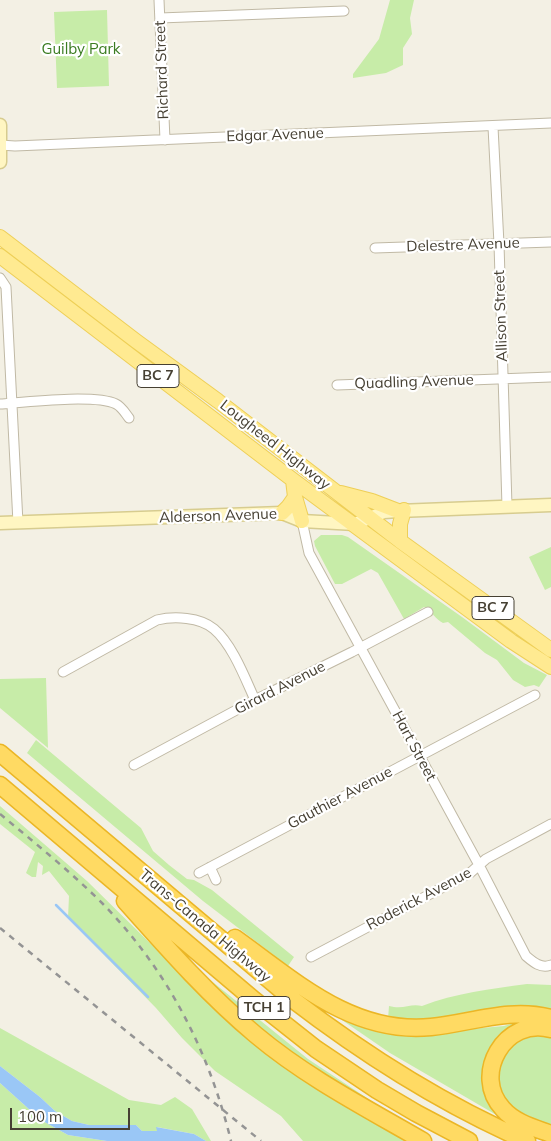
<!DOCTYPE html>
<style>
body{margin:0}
#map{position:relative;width:551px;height:1141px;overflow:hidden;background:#f3f0e4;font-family:Mulish,sans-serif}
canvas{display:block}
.scale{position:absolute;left:10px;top:1108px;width:120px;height:22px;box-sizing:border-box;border:2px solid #464033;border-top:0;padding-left:6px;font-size:15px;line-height:18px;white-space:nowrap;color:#464033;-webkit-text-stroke:4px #fff;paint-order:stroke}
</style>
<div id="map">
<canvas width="551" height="1141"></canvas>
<div class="scale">100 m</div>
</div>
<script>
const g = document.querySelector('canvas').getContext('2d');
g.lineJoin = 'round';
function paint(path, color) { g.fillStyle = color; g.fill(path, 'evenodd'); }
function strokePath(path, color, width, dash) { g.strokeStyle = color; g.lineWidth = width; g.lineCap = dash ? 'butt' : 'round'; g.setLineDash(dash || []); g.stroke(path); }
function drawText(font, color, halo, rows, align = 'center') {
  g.font = font + ' Mulish,sans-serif'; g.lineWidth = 4.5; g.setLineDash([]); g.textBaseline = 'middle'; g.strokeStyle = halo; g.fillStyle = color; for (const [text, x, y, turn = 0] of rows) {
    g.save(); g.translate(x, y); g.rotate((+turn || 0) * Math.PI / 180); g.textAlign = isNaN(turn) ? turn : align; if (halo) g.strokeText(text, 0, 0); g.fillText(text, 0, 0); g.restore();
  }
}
const green = new Path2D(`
 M390 0H414L410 18 412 34 403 48V65L386 73 353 78V74L379 39Z
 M107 10 109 86 57 88 54 12Z
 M321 535H342L348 537 462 617 524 663 547 675 539 687 534 685 525 687 513 680 497 660 485 653 448 622 443 623C436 620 432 611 424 607L404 619 378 573 371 569 342 584H335L315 546 314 541Z
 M551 547V587L545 590 529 557Z
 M46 678 48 748 0 708V679Z
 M36 740 141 828 153 851 169 865 187 879 194 880 212 890 294 957 288 966 203 901 27 753Z
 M0 806 87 881 218 1010 408 1141H303L281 1116 215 1071 182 1038 156 1008 68 918 69 896 49 871 42 875 43 866 38 862 36 877H32L26 873 35 852 0 824Z
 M209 979 308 1059 379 1106 377 1109 283 1050 207 981Z
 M527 984 551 985V1011L446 1019H388L389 1006C404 1010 410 1003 422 1006 455 993 491 989 527 984Z
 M343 1017 426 1033 504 1026 517 1022 526 1023 492 1047 505 1120 390 1053 342 1020Z
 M0 1028 129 1100 161 1105 175 1097 192 1109 211 1141H206L194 1134 157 1127 158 1131H142L136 1125H89L72 1121 55 1111 40 1097 0 1066Z
 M535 1034 551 1036V1126L517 1111 507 1102 498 1085 497 1067 514 1042Z
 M0 1083 41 1120 68 1135 107 1141H0Z`);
const water = new Path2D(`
 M0 1066 40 1097 55 1111 72 1121 89 1125H136L142 1131H157L156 1127 194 1134 206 1141H107L68 1135 41 1120 0 1083Z`);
const stream = new Path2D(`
 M56 905 148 997`);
const street = new Path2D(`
 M159 0 165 140
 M160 18 344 11
 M493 127 499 244 507 506
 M0 145 15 146 551 123
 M375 248 551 242
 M0 278 6 287 18 523
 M337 385 551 377
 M0 404C26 402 95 394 116 404 122 407 125 413 129 418
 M302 521 309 553 479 865 526 956C533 962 541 969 551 965
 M63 672 157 620C174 616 200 617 214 629 232 644 245 678 255 700
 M134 765 255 700 352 652 428 612
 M210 867 216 880
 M199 873 535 695
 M311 957 470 873 486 859 551 824`);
const secondary = new Path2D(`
 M0 125V162
 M0 523 282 513 302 521 355 524 384 512 398 511 551 505`);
const primary = new Path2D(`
 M0 237 136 341 218 401 400 541 551 650
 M0 256 293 480 511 641 551 667
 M293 480 295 497 302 521
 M341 493 372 501 398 511
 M282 513 288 507 295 497
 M400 541V524L404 510`);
const highway = new Path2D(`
 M0 753 292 999C365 1055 442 1104 527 1141
 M0 785 254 1000 316 1049 377 1090 416 1113 469 1141
 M125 901C166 947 208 995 256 1035 306 1077 366 1108 423 1141
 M235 938C294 980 352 1035 431 1027 471 1023 510 1007 551 1018
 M551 1029C505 1016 471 1075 503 1109 515 1123 535 1128 551 1134`);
const rail = new Path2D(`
 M0 814C35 843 71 872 103 904 168 971 209 1051 231 1141
 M0 928 261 1141`);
const shields = [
 [158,376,42],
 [493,608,42],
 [264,1008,52]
];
const shieldNames = [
 ["BC 7",158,376],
 ["BC 7",493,608],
 ["TCH 1",264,1008]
];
const parkNames = [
 ["Guilby Park",81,49]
];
const streetNames = [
 ["Richard Street",162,70,-92],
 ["Edgar Avenue",275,135,-2],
 ["Delestre Avenue",463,245,-2],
 ["Allison Street",501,316,-92],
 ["Quadling Avenue",414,382,-2],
 ["Lougheed Highway",275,445,38],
 ["Alderson Avenue",218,516,-2],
 ["Girard Avenue",280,688,-27],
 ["Hart Street",414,746,62],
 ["Gauthier Avenue",340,798,-28],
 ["Roderick Avenue",419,899,-28],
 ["Trans-Canada Highway",205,926,40]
];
paint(green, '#c7eca8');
paint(water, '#9ac7f6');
strokePath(stream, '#9ac7f6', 2.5);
strokePath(street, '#c0b9a5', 11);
strokePath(secondary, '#d7cc8f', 15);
strokePath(primary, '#eecf57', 16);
strokePath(highway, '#ebb626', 19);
strokePath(street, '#fff', 9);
strokePath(secondary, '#fff6c2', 12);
strokePath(primary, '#ffea91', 14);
strokePath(highway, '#ffda63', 16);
strokePath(rail, '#949494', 2.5, [6, 6]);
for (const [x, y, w] of shields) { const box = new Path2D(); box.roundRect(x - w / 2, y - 11.5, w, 23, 4); g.fillStyle = '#fff'; g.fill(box); strokePath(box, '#464033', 1); }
drawText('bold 14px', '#464033', null, shieldNames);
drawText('15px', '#3b7c22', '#fff', parkNames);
drawText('15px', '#464033', '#fff', streetNames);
</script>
